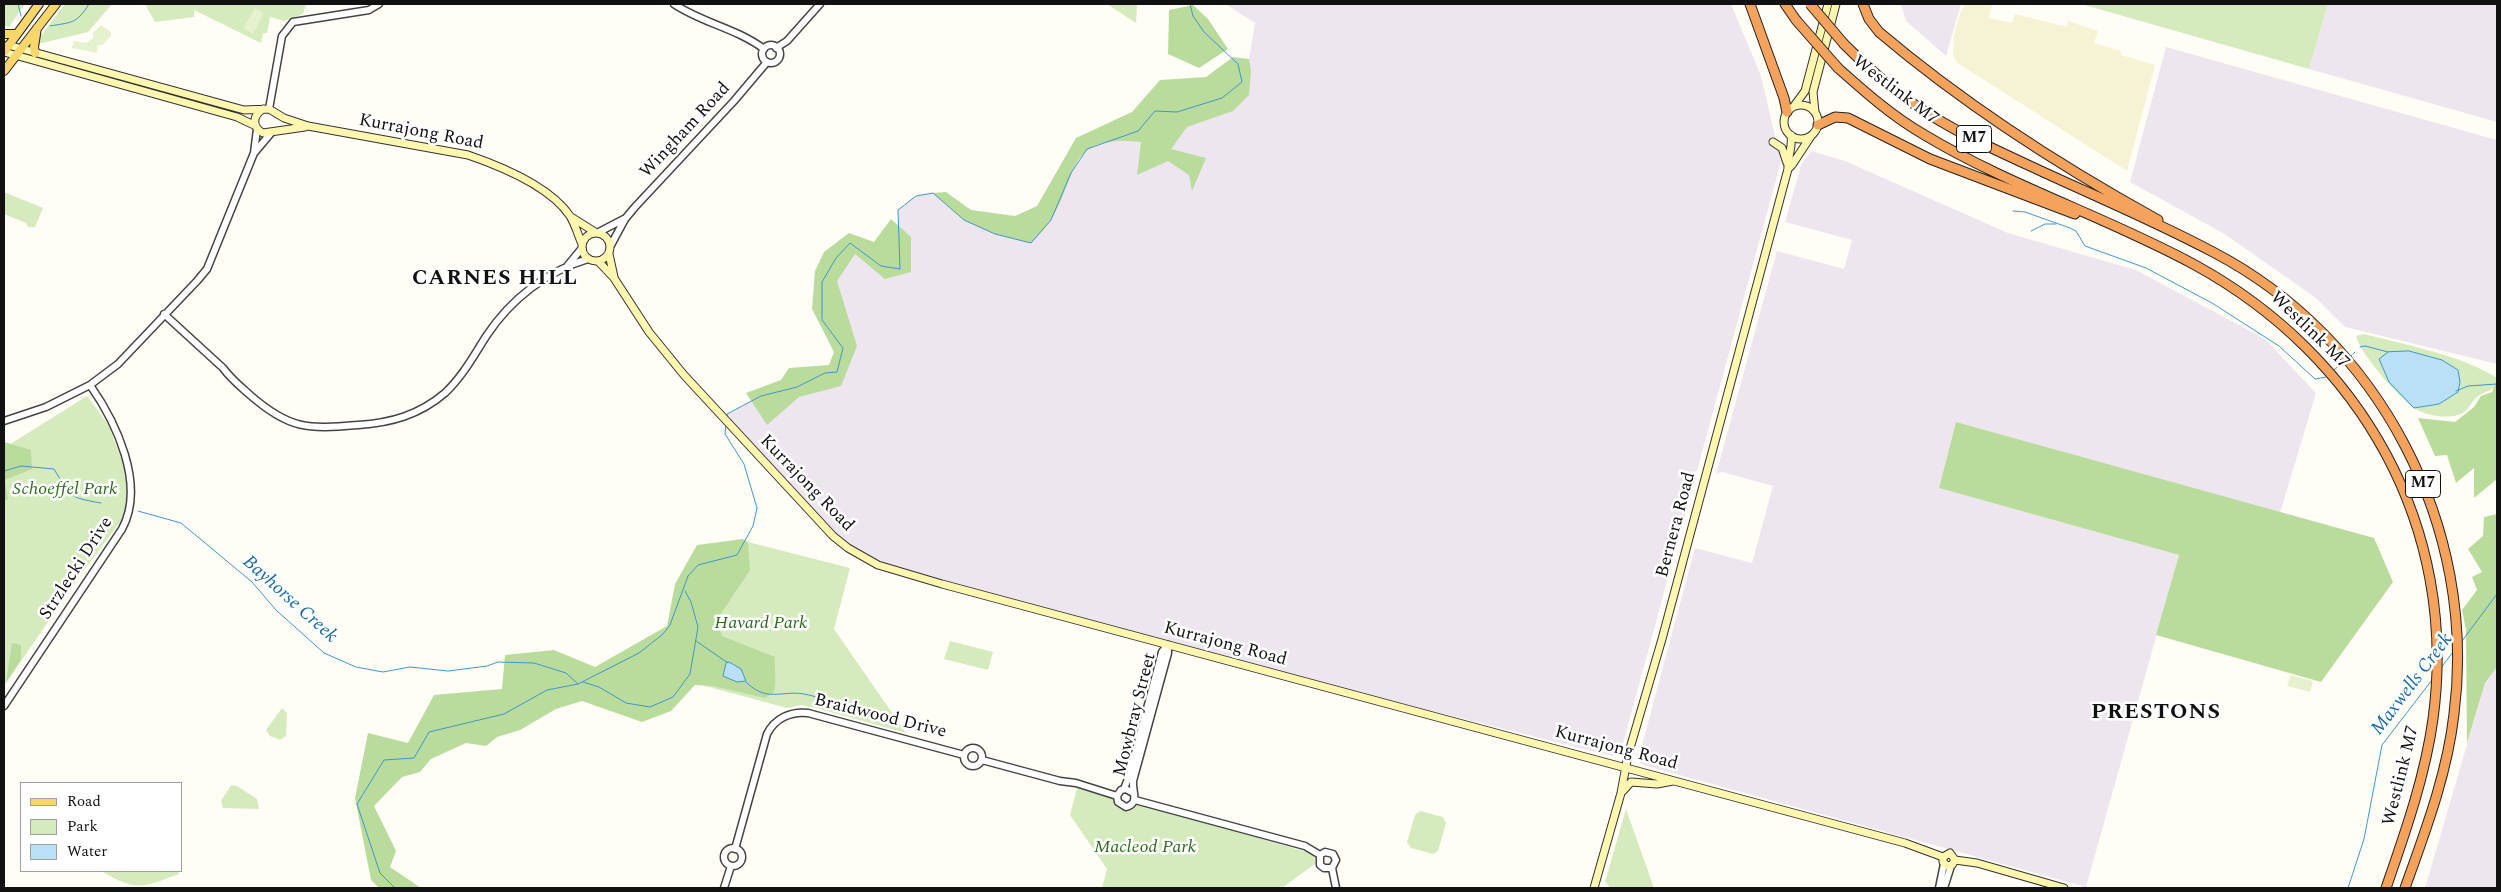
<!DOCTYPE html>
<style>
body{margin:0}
#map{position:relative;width:2501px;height:892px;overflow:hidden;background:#fffdf5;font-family:Spectral,serif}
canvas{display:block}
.frame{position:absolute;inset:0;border:5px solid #111;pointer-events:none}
.legend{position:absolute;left:20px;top:782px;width:162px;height:90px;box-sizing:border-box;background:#fff;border:1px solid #a0a0a0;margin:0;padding:6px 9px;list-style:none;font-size:15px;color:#111}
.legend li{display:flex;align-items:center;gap:10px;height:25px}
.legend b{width:25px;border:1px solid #a0a0a0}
</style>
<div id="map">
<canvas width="2501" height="892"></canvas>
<div class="frame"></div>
<ul class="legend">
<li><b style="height:6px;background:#f9d66b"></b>Road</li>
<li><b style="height:14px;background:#d5ebbd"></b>Park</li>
<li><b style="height:14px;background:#b9e0f7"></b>Water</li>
</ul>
</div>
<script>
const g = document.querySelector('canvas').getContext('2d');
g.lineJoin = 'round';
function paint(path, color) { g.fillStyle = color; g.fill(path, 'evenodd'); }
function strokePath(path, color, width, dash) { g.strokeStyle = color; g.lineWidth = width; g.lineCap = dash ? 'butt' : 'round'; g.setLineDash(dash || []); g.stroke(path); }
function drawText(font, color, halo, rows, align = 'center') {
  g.font = font + ' Spectral,serif'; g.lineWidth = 5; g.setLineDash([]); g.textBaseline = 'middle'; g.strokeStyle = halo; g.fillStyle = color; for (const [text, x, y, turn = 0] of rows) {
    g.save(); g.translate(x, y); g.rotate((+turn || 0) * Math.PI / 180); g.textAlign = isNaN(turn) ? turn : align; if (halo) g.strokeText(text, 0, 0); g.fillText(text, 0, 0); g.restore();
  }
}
const industrial = new Path2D(`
 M1225 4H1731L1761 76 1781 161 1621 751 1612 756 1168 645 867 560 827 529 745 443 727 414 761 396 825 373 843 348 822 320 836 258 900 241 898 210 916 196 933 193 964 220H1051L1071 173 1087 149 1113 140 1249 59 1255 23Z
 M1901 4H1961L1946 56 1906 21Z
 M2328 4H2497V122L2309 69Z
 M2166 47 2497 140V364L2345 327 2316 298 2223 233 2130 182Z
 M1811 151 1845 161 2008 233 2136 270 2265 339 2316 393 2280 513 1956 422 1939 488 2179 555 2086 887 1643 765 1638 760 1695 548 1752 563 1773 486 1722 472 1716 474 1777 251 1844 269 1852 240 1785 222 1801 165Z
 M2497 667V888H2425L2485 683Z`);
const farmland = new Path2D(`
 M1965 4 1992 5 1989 18 2012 23 2015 14 2067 27 2068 21 2098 31 2094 43 2121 51V55L2155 65 2127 171 1956 62 1953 53 1954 36 1958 19Z`);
const green = new Path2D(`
 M4 4H25L9 27 4 26Z
 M65 4H112L88 32 38 44 40 37Z
 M145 4H300L306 5 303 14 284 21 270 17 267 33H263L261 43 194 10V17L155 22Z
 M1107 4H1137L1136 24V23Z
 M2081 4H2328L2309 69Z
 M4 192 43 208 35 227H28L26 223 4 214Z
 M2364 334C2403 344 2464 356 2497 378 2497 389 2487 391 2480 395 2469 401 2471 413 2454 416 2442 418 2423 415 2413 407 2399 398 2359 352 2356 336Z
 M87 396 108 424 122 461 129 496 126 514 74 584 4 686V448Z
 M748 542 850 568 834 629 906 733 816 708 801 705 787 708 694 683 643 719 594 705 572 688 676 626 722 562Z
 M950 641 993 652 988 670 944 659Z
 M282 708 287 713 286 736 280 740 270 736 266 730Z
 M231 785 237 786 257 799 259 809 223 808 221 801Z
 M1077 788 1113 799 1123 809H1130L1138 805C1196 819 1253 837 1311 853L1315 858 1316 863 1282 888H1102L1107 869 1070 815Z
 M1626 809 1654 888H1611L1605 882Z
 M1420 811 1443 817 1446 823 1438 851 1433 854 1411 848 1407 842 1415 815Z
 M101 871H178L179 874C141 888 138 892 101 871Z`);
const forest = new Path2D(`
 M1193 5 1208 19 1228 49 1199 68 1168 54 1169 10Z
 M1233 57 1249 59 1251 71 1249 95 1233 111 1187 127 1171 149 1206 158 1192 191 1189 175 1168 161 1137 175 1141 142C1066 134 1080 171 1051 220 1046 228 1037 236 1031 243L995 234 964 220 933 193 946 192 971 210 1015 216 1037 206 1076 138 1132 112 1160 80 1206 77Z
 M891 219 911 237V272L885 279 855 254 837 281 857 346 841 386 799 397 767 425 746 393 781 380 789 368 829 365 834 352 812 309 815 271 824 252 849 233 874 242Z
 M2497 379V479L2474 498V468L2456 483 2447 455 2435 456 2418 418 2455 422 2474 407 2481 396 2492 392Z
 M1956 422 2374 538 2393 582 2321 682 2156 635 2179 555 1939 488Z
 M4 442 31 450 32 469 5 480 8 499 4 501Z
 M2497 514V667L2485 683 2467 743 2466 630 2462 610 2477 590 2472 577 2482 572 2468 549 2483 536 2484 517Z
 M743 539 748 542 750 570 716 621 722 636 775 657C774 669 777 681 774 692L765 698 713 686 695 685 671 711 642 722 582 701 556 709 520 730 497 737 486 746 466 743 431 759 420 772 402 777 374 806 396 851 390 867 421 888H379L371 880 355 798 368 733 408 743 434 695 502 689 505 655 554 650 595 667 667 626 675 584 697 545Z
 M12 643 21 645V660L6 682Z`);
const pitch = new Path2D(`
 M255 8 264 13 253 34 243 28Z
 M101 25 111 32V36L102 45H98L97 53 72 48 74 41 86 43 93 38V33Z
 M2291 675 2313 681 2310 692 2287 686Z`);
const water = new Path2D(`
 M2409 351 2442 360 2458 370 2460 382 2458 392 2439 404 2414 408 2389 382 2379 359 2388 352Z
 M729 662 741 669 746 681 737 682 723 676 726 663Z`);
const stream = new Path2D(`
 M18 4 21 16
 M50 26C71 22 76 25 89 4
 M2013 211 2025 212 2070 228 2076 231 2085 246 2146 268 2212 303 2279 346 2315 379 2326 377
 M2031 231 2045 224H2056
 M2360 347 2365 346 2388 352
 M2353 354 2355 352
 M2348 358 2352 355
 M2333 371 2343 362
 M2456 391 2468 386 2497 384
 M727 417V414L761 396 797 387 825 373 837 372 843 348 822 320V282L836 258 850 243 881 266 900 269 898 210 916 196 933 193 964 220 995 234 1031 243 1051 220 1071 173 1087 149 1138 131 1155 111 1177 112 1222 98 1242 82 1238 64 1204 32 1193 16 1190 4
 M4 471 21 466 54 469C71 497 67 497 101 503
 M138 511 181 523 252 582 276 610 324 653 356 667 383 672 410 667 448 671 487 666 498 662 534 663 566 673 578 684
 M696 641 728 663
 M2462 641 2497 594
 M2440 669 2453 652
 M583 682 599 687 626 703 650 707 673 697 690 674 698 627 691 602 685 591
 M746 682C767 703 781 690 804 694 820 697 834 703 848 710
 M395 888 380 873 357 804 384 760 414 758 429 732 504 714 547 690 578 684 639 653 663 634 670 625 688 576 698 565 737 555 753 526 757 508 744 464 725 434 726 424
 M2348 888 2364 839 2382 745 2432 680`);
const tertiary = new Path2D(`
 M674 4C702 23 736 28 764 49
 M762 54a9 9 0 1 1 18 0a9 9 0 1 1-18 0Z
 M776 48 787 41 820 4
 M269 109 282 36 293 22 369 10 379 4
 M255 152 271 133
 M599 232 624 219
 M611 245 625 219 635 207 734 101 767 62
 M568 265 582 248
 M164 314 223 368C231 379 240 386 250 395 290 430 308 429 358 425 391 423 419 415 445 393 463 376 474 355 487 335 511 299 547 271 588 259
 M4 421 46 407 90 385 118 364 197 281 207 269 254 153 257 129
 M4 706 122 529C146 485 116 422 90 385
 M964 757a9 9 0 1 1 18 0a9 9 0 1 1-18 0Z
 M982 760 1060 781 1076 783 1117 796
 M1124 789 1129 776 1162 652 1167 645
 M1133 793 1126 789 1121 790 1117 796 1118 802 1126 807C1140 803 1132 792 1133 781L1168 653V645
 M1135 800 1305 846 1320 855
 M724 857a9 9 0 1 1 18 0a9 9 0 1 1-18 0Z
 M735 849 767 734C775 718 791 711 808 713L964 755
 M1320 855 1325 852 1333 854 1336 860 1332 868
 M1320 855V865L1324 868H1332
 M1332 868 1336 888
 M724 888 731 866
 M1939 888 1944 864
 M1944 888 1951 866`);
const secondary = new Path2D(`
 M8 45 244 110 269 109 284 118 308 126 468 155C500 166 550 186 570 216 575 224 578 235 582 244
 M4 52 237 117 256 126
 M1784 122a17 17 0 1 1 34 0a17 17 0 1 1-34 0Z
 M1794 106 1805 91 1828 4
 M263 109C252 116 252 127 263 133L305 127
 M1815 112 1813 92 1836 4
 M1773 142 1782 148 1787 163
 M1788 169 1792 165 1811 136
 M571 217 595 232
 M582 247a14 14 0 1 1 28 0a14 14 0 1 1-28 0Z
 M609 254 614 277
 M598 261 614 278 649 332 684 375 833 536 848 548 878 565 942 584 1905 843 1943 857
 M1623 791 1631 782 1657 784 1673 781
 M1943 857V862L1947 866 1952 865 1955 860
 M1943 857 1950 853 1955 860
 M1955 860 1977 863 2064 888
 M1594 888 1621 793 1628 755 1662 639 1788 169C1787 157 1793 149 1791 135`);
const primary = new Path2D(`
 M4 34H16
 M4 52 39 4
 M35 53 34 47 37 28
 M4 71 56 4`);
const motorway = new Path2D(`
 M1750 4 1784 98 1787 112
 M1785 4 1796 20
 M1863 4 1869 19 1879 32C1964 104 2060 166 2158 220
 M1844 44C1866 66 1889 87 1915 105 1950 129 1989 147 2028 165 2090 194 2153 220 2213 252 2380 339 2478 528 2454 714 2447 775 2425 832 2405 888
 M1838 68C1865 92 1892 116 1923 134 2009 186 2107 217 2195 265 2361 356 2459 527 2433 719 2425 777 2405 833 2386 888
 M1818 125 1835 117 1848 118 1930 159 2075 214`);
const motorwayBridge = new Path2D(`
 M1810 4 1844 44
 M1796 20 1838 68`);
const shields = [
 [1974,139,35],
 [2423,484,35]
];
const shieldNames = [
 ["M7",1974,139],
 ["M7",2423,484]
];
const streetNames = [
 ["Westlink M7",1895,91,37],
 ["Wingham Road",686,131,-47],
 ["Kurrajong Road",421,133,11],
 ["Westlink M7",2309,331,44],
 ["Kurrajong Road",806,484,46],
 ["Bernera Road",1677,525,-75],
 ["Strzlecki Drive",77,569,-57],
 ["Kurrajong Road",1225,645,15],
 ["Mowbray Street",1136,715,-76],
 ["Braidwood Drive",880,717,14],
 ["Kurrajong Road",1616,749,15],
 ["Westlink M7",2402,776,-76]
];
const parkNames = [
 ["Schoeffel Park",65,490],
 ["Havard Park",761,624],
 ["Macleod Park",1145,848]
];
const waterNames = [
 ["Bayhorse Creek",289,600,42],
 ["Maxwells Creek",2413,685,-53]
];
const districtNames = [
 ["CARNES HILL",495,280],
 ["PRESTONS",2156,714]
];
paint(industrial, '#eee6ef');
paint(farmland, '#f6f3d4');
paint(green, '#d5ebbd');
paint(forest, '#b9dc9c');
paint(pitch, '#e6f2cf');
paint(water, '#b9e0f7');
strokePath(water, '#3f96cf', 1);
strokePath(stream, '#3f96cf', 1);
strokePath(tertiary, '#444', 9);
strokePath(secondary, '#333', 9);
strokePath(primary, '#222', 10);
strokePath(motorway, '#222', 11);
strokePath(tertiary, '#fff', 6);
strokePath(secondary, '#fff6b0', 7);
strokePath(primary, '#f9d66b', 8);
strokePath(motorway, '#f5a25d', 9);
strokePath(motorwayBridge, '#222', 11, []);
strokePath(motorwayBridge, '#f5a25d', 9);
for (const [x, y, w] of shields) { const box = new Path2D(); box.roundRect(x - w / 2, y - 13.5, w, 27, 4); g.fillStyle = '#fff'; g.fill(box); strokePath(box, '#111', 1); }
drawText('bold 16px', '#111', null, shieldNames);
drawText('18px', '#111', '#fff', streetNames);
drawText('italic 18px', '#2f6b1f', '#fff', parkNames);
drawText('italic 19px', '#1768a6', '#fff', waterNames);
g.letterSpacing = '1px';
drawText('bold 22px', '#111', '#fff', districtNames);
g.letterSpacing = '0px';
</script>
